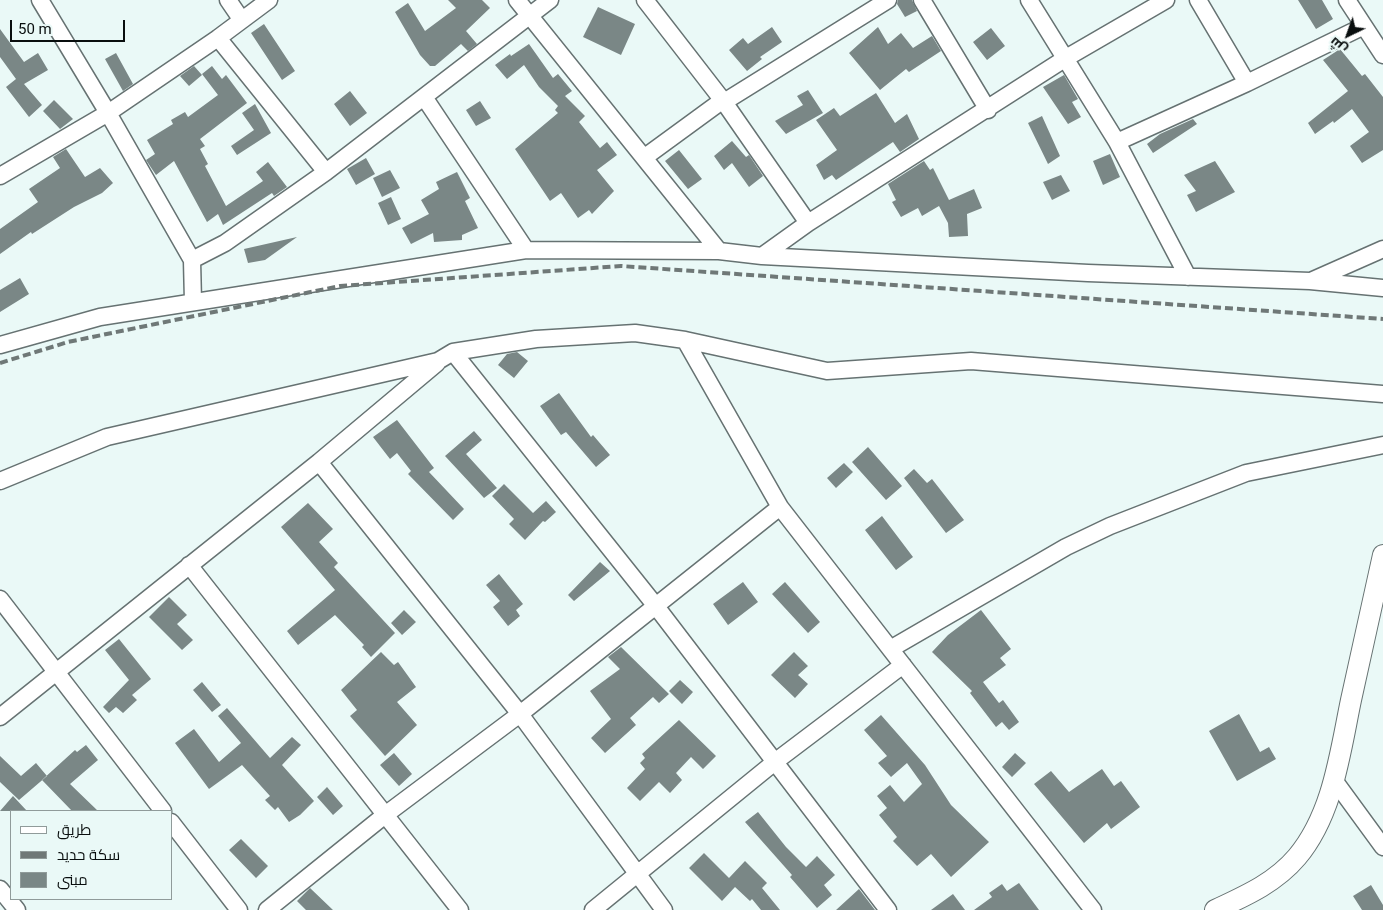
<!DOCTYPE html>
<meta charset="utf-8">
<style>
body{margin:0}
#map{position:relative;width:1383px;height:910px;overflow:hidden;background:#eaf9f7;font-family:Roboto,Cairo,sans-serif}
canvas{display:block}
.legend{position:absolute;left:10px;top:810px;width:162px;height:90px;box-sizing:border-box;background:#eaf9f7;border:1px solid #909b9a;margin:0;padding:6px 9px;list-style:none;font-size:15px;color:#090e0e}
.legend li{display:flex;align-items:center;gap:10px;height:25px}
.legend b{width:25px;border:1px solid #909b9a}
.north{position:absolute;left:1323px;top:10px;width:50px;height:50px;-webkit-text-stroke:4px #eaf9f7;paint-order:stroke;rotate:222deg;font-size:14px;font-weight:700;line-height:20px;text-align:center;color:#090e0e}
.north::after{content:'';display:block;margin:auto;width:18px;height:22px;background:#090e0e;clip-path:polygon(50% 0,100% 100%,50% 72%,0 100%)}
.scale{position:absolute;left:10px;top:20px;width:115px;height:22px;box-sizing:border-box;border:2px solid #090e0e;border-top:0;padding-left:6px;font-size:15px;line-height:18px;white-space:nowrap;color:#090e0e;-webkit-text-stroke:4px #eaf9f7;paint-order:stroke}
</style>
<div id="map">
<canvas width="1383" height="910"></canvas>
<ul class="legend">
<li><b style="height:6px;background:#fff"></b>طريق</li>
<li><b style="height:6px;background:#6f7877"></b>سكة حديد</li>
<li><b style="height:14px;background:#7a8786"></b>مبنى</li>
</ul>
<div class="north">ش</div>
<div class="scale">50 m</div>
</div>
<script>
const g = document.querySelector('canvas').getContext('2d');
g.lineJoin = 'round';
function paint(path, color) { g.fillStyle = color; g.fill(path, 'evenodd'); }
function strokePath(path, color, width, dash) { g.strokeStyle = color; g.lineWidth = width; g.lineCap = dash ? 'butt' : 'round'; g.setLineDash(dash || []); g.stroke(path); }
const building = new Path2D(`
 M448 0H482L490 8 466 31 477 44 468 51 461 44 435 66H430L420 55 395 12 408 3 425 31 456 8Z
 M898 0H912L917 11 905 17 897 4Z
 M1298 0H1322L1333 19 1316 29Z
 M598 7 635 24 621 55 583 37Z
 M264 24 295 71 282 80 251 33Z
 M772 27 782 42 760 57 762 59 747 71 729 50 743 38 748 44Z
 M878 27 888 44 901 33 913 48 932 36 941 51 909 72 906 69 880 90 849 53Z
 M991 28 1005 46 987 60 973 42Z
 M0 29 24 62 38 53 48 70 24 84 42 105 29 117 6 87 16 79 0 57Z
 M529 44 553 78 558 74 572 91 565 96 585 116 579 122 600 148 607 142 617 155 597 170 614 191 592 214 589 210 578 218 561 193 550 201 515 149 558 113 555 110 558 106 539 87 524 65 507 79 495 65 510 54 511 56Z
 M1340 49 1362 76 1365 74 1383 97V150L1362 163 1350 146 1369 132 1352 109 1334 123 1333 121 1315 134 1308 123 1348 91 1323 60Z
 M116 53 133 84 123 91 105 59Z
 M194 66 202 75 189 86 180 76Z
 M212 66 222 79 226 75 247 103 200 139 205 146 200 149 208 164 205 166 226 206 263 181 256 172 268 162 287 187 274 196 272 193 223 225 218 214 207 222 174 161 156 175 146 160 155 154 147 140 173 124 171 120 185 112 188 117 218 95 202 74Z
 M1064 75 1078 99 1072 102 1081 117 1068 124 1043 87Z
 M808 90 823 113 786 134 775 121 803 105 797 96Z
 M350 91 367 113 350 126 334 104Z
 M876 93 895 123 907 114 919 139 900 152 893 142 836 180 832 175 824 180 816 165 837 150 816 120 834 108 840 116Z
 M54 100 73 119 60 129 43 111Z
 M480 101 491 118 476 126 466 110Z
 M255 104 271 133 237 155 231 146 254 130 242 113Z
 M1042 116 1060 156 1048 164 1028 123Z
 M1193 119 1197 124 1153 153 1147 144 1160 134Z
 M732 141 746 157 749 155 763 176 749 187 732 163 724 170 714 156Z
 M66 149 85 177 100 168 113 183 102 193 74 207 32 234 31 232 0 254V229L38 202 29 189 60 168 53 157Z
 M679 150 702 179 688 189 665 161Z
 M1110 154 1120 177 1103 185 1093 161Z
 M366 158 375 174 356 185 347 169Z
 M924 161 930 170 933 168 949 200 974 189 982 208 967 214 968 236 949 237 948 223 939 206 922 216 918 208 901 217 892 202 896 200 888 184Z
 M1215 161 1235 192 1196 212 1187 195 1196 191 1184 175Z
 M390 170 400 188 382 197 373 178Z
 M457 172 470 198 465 201 478 228 462 235V240L434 242 433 233 411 244 402 228 429 214 421 200 439 189 436 182Z
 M1061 175 1070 191 1052 200 1043 182Z
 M391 197 401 219 388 225 378 203Z
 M297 237 265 260 248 263 244 249Z
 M20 278 29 294 0 312V290Z
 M517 352 528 361 514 378 498 365 507 354Z
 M559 393 591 437 593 435 610 455 596 467 566 432 561 435 540 406Z
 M397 420 434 468 429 472 464 509 453 520 408 474 411 471 397 453 390 459 373 437Z
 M474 431 482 440 466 454 497 488 484 498 445 456Z
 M868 447 902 486 886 500 852 462Z
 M844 463 853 472 836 488 827 478Z
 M914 469 927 483 932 479 964 520 946 533 904 478Z
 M504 484 533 513 546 501 556 512 545 522 543 521 525 540 509 524 514 519 492 496Z
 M308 503 333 529 319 542 338 563 334 567 395 633 371 657 362 647 364 645 335 615 298 645 287 631 335 590 281 527Z
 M882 516 913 557 896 570 865 530Z
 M600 562 610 571 574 601 568 595Z
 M499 574 523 604 516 610 520 616 508 626 493 607 500 601 486 585Z
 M743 582 758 602 728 625 713 604Z
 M785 582 820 622 808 633 772 594Z
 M169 597 187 615 177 624 193 640 182 650 149 617Z
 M404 610 416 622 402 635 391 623Z
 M981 610 1011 649 1000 658 1006 665 983 682 999 703 1003 700 1019 722 1009 730 1002 722 996 727 970 693 972 691 932 652 948 635Z
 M119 639 151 679 132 695 137 700 123 713 116 707 109 713 103 707 129 680 105 650Z
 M621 647 669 694 659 703 653 697 630 718 636 725 605 753 591 738 611 719 590 691 620 669 608 657Z
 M381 652 394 665 398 662 416 687 397 702 417 725 385 756 350 716 357 710 341 690Z
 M794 652 808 666 798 675 808 684 795 698 771 675Z
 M680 680 693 692 682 704 669 691Z
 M202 682 221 705 212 712 193 690Z
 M227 708 270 758 292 737 301 745 282 765 314 801 300 815 289 822 278 807 275 810 265 800 270 796 242 765 209 789 175 743 194 729 219 762 241 743 218 716Z
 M1239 714 1260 752 1269 747 1276 759 1237 781 1209 731Z
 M881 715 925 765 951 805 989 842 951 877 931 854 917 866 893 841 897 837 879 815 887 808 877 796 890 785 904 802 922 784 907 763 891 777 878 763 887 756 864 730Z
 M679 720 716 756 703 769 691 757 676 773 682 780 670 793 659 782 640 801 627 788 645 769 640 763 645 758 642 754Z
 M86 745 98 760 70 784 98 811H72L42 780 75 750 77 752Z
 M394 753 412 774 399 786 380 765Z
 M1015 753 1026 763 1012 777 1002 767Z
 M0 756 21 776 36 763 47 776 19 800 0 782Z
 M1102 769 1114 786 1121 781 1140 807 1111 829 1107 823 1084 843 1034 784 1051 771 1069 792Z
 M327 787 343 806 333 815 317 797Z
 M13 796 27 811H0Z
 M758 812 786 847 806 867 817 856 835 875 824 885 832 895 817 908 790 877 792 875 745 822Z
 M241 839 268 866 256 878 229 850Z
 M704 853 729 878 745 861 767 883 762 888 780 910H761L752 899 750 901 735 887 722 901 689 868Z
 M1019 883 1039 910H974L992 897 989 893 1002 884 1007 891Z
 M1371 885 1383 905V910H1362L1353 896Z
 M310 888 333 910H306L297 901Z
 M859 889 875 910H836Z
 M953 894 965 910H931Z`);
const minor = new Path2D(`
 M40 0 108 113 192 260 225 243 326 172 550 0
 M228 0 241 19
 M517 0 719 251
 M645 0 724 102 808 223
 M922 0 988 110
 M1029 0 1117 142 1188 277
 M1198 0 1247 83
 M1347 0 1383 55
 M218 38 326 172
 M424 97 526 250
 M724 102 888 0
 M1117 142 1247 83 1364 26
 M645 157 723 100
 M0 176 108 113 218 38 269 0
 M762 256 808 223 1066 58 1166 0
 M192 260 193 302
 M1313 280 1383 249
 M685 340 780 507 1093 910
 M0 345 100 317 526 250 719 251 762 256 1088 273 1310 281 1383 288
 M453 352 655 605 888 910
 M319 462 520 714 664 910
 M0 481 107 437 438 361 453 352 536 339 635 333 685 340 827 371 971 361 1383 394
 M189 565 460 910
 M0 599 163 811
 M892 648 1066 547 1110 526 1246 473 1383 445
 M0 717 319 462 437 363
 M1334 780 1383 847
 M171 822 239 910
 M0 889 17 910
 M267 910 385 815 520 714 780 507
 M593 910 776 761 903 665`);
const major = new Path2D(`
 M1215 910C1245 896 1275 883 1297 857 1333 814 1340 753 1351 700 1362 652 1372 603 1383 555`);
const rail = new Path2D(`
 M0 363 68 342 340 286 621 266 1383 319`);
paint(building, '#7a8786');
strokePath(minor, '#667272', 19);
strokePath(major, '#667272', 22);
strokePath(minor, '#fff', 16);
strokePath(major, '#fff', 20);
strokePath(rail, '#6f7877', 4, [8, 4]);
</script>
